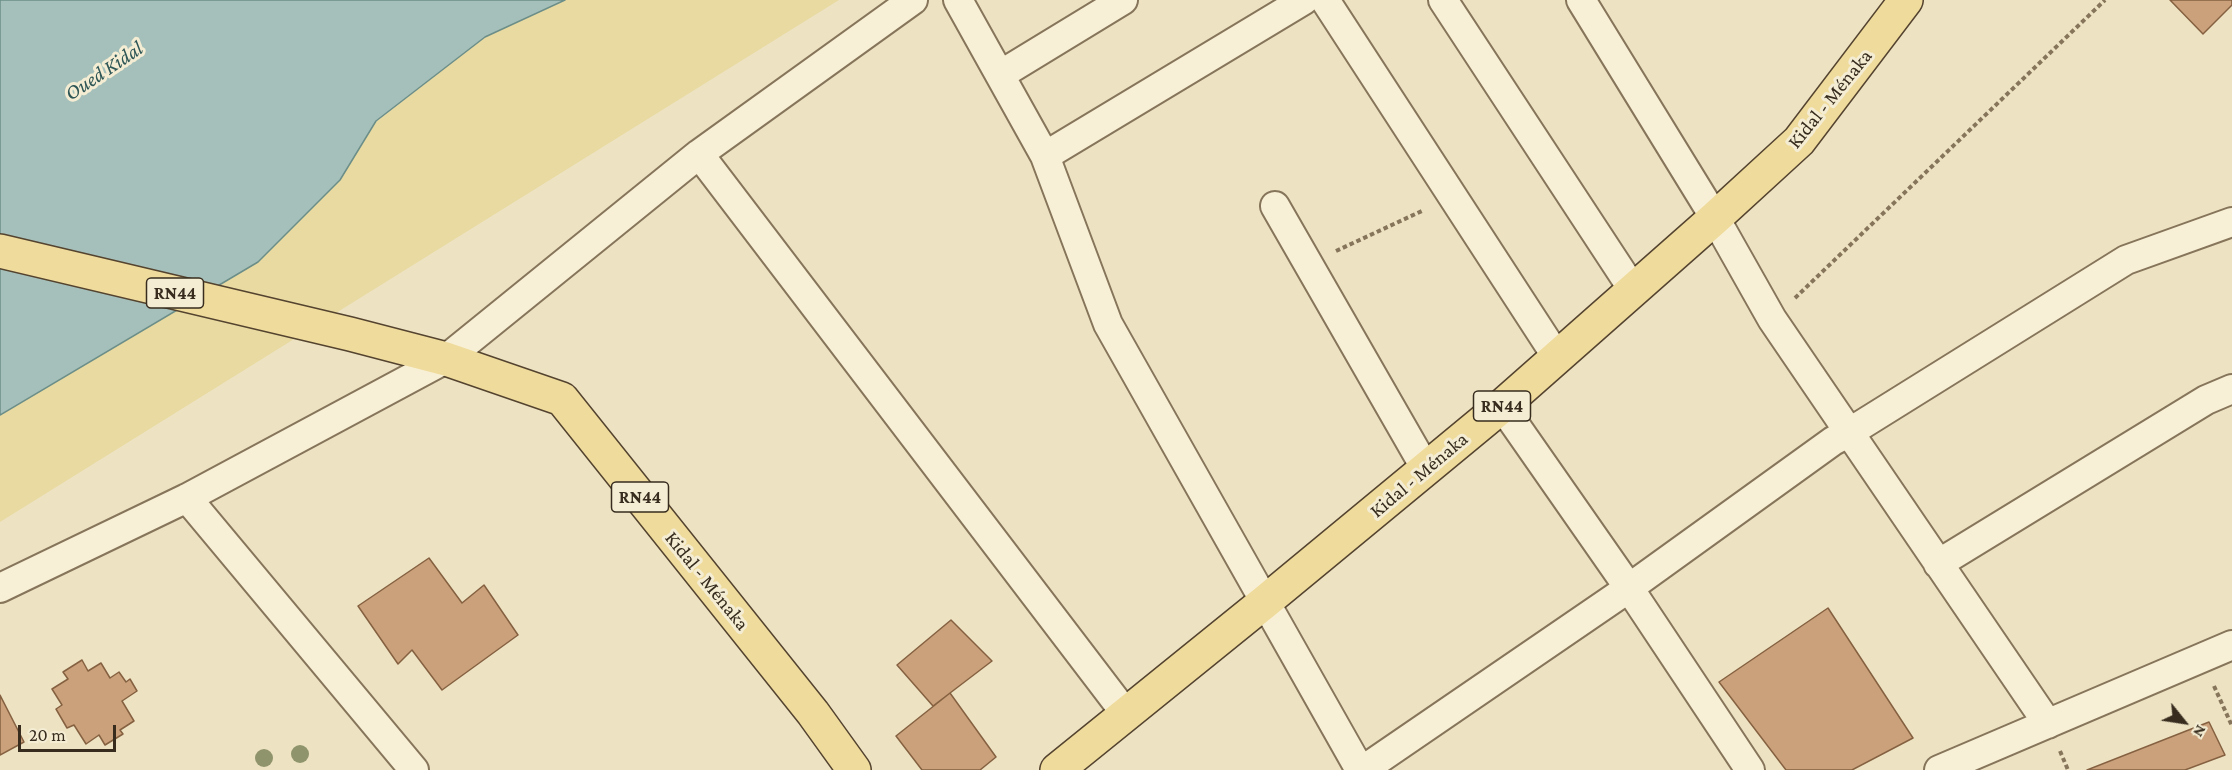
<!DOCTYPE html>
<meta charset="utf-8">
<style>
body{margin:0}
#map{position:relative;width:2232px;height:770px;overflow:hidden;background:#ede3c3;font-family:"Crimson Pro",serif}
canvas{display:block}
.north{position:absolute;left:2154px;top:692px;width:60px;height:60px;-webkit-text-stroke:4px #f4edd3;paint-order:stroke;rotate:120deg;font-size:16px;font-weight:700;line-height:24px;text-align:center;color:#372c1e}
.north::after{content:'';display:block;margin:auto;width:21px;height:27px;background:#372c1e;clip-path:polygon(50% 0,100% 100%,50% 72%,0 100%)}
.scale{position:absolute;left:18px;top:725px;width:98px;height:27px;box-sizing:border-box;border:3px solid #372c1e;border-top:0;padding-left:8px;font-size:18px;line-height:21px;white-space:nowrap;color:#372c1e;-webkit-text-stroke:4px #f4edd3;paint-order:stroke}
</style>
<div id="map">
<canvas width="2232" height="770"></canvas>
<div class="north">N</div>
<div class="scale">20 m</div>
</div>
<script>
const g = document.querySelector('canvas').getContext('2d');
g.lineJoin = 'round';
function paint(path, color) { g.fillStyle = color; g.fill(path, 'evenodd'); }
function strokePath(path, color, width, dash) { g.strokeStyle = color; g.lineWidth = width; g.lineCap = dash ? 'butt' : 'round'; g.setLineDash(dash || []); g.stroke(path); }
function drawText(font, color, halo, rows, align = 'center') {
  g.font = font + ' "Crimson Pro",serif'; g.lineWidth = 6; g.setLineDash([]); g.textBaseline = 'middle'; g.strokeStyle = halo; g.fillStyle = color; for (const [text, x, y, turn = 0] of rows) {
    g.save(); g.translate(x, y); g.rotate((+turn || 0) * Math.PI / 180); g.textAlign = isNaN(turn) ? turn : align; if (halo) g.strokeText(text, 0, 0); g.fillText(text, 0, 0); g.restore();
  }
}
const sand = new Path2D(`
 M565 0H839L0 522V415L258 262 340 180 376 122 485 37Z`);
const water = new Path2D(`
 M0 0H565L485 37 376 121 340 180 258 262 0 415Z`);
const building = new Path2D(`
 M2170 0H2232V5L2203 34Z
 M429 558 462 603 484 585 518 635 442 690 412 650 398 664 358 606Z
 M1828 608 1913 738 1852 770H1786L1719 682Z
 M951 620 992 661 933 706 897 665Z
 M82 660 88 671 101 663 110 678 119 672 126 682 130 679 137 691 122 701 134 721 120 730 123 734 105 745 99 735 86 744 74 725 67 728 56 709 62 705 52 689 68 679 63 672Z
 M950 693 996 757 980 770H922L896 736Z
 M0 695 24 742 0 755Z
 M2209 722 2225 755 2185 770H2087Z`);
const path = new Path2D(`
 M1336 251 1424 210
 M1795 298 2105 0
 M2214 686 2232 726
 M2060 751 2068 770`);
const street = new Path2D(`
 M958 0 1045 156 1108 324 1360 770
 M1325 0 1557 357
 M1443 0 1634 291
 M1581 0 1715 218 1772 319 2048 724
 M1000 75 1123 0
 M699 154 1126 714
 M1045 156 1304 0
 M1275 206 1426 469
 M1502 406 1629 588 1750 770
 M187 498 414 770
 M1938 564 2206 400 2232 389
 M0 588 187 498 446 359 699 154 913 0
 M1363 770 1629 588 1833 441 1850 432 2126 260 2232 222
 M1939 770 2232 645`);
const primary = new Path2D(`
 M0 251 350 334 446 359 562 399 813 713 854 770
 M1057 770 1266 601 1502 406 1715 218 1799 141 1906 0`);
const trees = [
 [300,754],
 [264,758]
];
const shields = [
 [175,293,57],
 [1502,406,57],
 [640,497,57]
];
const shieldNames = [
 ["RN44",175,293],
 ["RN44",1502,406],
 ["RN44",640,497]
];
const streetNames = [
 ["Kidal - Ménaka",1830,99,-51],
 ["Kidal - Ménaka",1419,475,-40],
 ["Kidal - Ménaka",707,581,51]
];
const waterNames = [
 ["Oued Kidal",104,71,-34]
];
paint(sand, '#e8daa1');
paint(water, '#a5c0ba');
strokePath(water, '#6c8e88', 1.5);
paint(building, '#caa17a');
strokePath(building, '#856141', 1.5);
strokePath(street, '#86755a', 32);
strokePath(primary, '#54432f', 36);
strokePath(path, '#86755a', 4, [4.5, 3]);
strokePath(street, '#f8f0d6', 28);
strokePath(primary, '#efdb9c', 33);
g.fillStyle = '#90946c';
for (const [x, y] of trees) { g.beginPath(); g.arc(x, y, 9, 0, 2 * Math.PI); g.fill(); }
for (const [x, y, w] of shields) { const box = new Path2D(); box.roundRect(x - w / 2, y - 15, w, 30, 4.5); g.fillStyle = '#f4edd3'; g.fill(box); strokePath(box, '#372c1e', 1.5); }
drawText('bold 18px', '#372c1e', null, shieldNames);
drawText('20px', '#372c1e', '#f4edd3', streetNames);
drawText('italic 21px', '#2e5656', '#f4edd3', waterNames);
</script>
